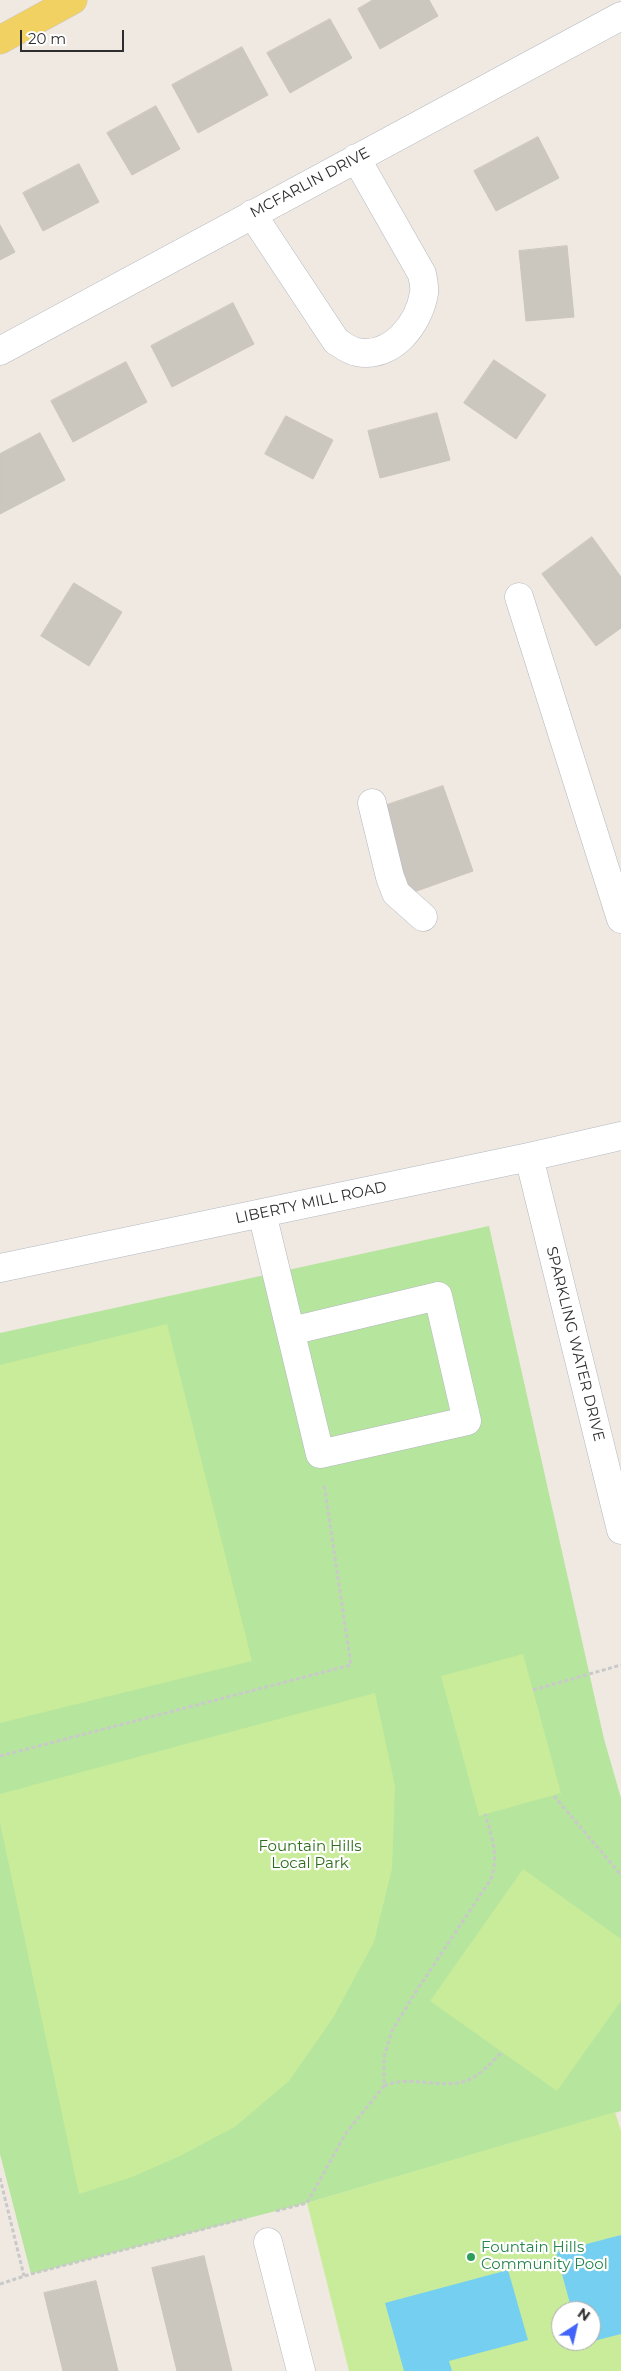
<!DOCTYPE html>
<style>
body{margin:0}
#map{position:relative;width:621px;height:2371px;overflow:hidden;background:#efe9e1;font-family:Montserrat,sans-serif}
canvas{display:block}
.north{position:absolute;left:551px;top:2301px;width:50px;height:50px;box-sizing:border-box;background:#fff;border:1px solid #ababab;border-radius:50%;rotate:35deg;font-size:14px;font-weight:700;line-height:20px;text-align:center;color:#2e2e2e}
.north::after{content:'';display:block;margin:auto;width:18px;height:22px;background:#4264fb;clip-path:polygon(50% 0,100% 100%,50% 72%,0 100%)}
.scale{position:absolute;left:20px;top:30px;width:104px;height:22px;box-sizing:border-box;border:2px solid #2e2e2e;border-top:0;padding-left:6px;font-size:15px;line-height:18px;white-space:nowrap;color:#2e2e2e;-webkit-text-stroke:4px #fff;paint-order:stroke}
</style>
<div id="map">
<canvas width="621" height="2371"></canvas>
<div class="north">N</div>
<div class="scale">20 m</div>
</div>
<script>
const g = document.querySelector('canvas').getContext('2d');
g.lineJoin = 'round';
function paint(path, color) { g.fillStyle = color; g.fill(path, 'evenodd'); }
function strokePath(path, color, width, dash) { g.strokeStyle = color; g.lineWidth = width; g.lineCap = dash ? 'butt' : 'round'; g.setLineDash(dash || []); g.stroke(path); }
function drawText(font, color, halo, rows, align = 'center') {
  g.font = font + ' Montserrat,sans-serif'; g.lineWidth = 4.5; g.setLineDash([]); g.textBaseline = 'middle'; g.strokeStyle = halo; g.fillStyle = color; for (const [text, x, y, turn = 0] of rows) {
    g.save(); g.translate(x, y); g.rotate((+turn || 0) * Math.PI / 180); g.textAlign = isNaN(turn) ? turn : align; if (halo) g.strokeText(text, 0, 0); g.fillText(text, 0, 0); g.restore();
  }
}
const green = new Path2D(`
 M489 1226 604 1739 621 1798V2111L307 2203 31 2274 0 2154V1333Z`);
const pitch = new Path2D(`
 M167 1324 252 1661 0 1723V1365Z
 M523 1654 561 1793 479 1816 441 1676Z
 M375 1693 395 1786 392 1869 374 1942 333 2018 289 2081 236 2126 182 2155 132 2177 79 2194 0 1823V1794Z
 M523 1869 621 1939V2001L557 2091 430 2001Z
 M615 2112 621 2131V2371H349L307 2203ZM561 2311H591V2341H561Z`);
const water = new Path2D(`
 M621 2235V2334L582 2344 581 2341H591V2311H572L556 2252Z
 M508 2270 528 2340 449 2361 452 2371H404L385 2303Z`);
const building = new Path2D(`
 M373 0H429L438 16 380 49 358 9Z
 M330 19 352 58 290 93 267 53Z
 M242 47 268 95 198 133 172 85Z
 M156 106 180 149 132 175 107 133Z
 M538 137 559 178 496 211 474 171Z
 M79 164 99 202 43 231 23 193Z
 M0 225 15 252 0 260Z
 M567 246 574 317 526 321 519 251Z
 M233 303 254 344 172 387 151 346Z
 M494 360 546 395 516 439 464 403Z
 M126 362 147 402 73 442 51 401Z
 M437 413 450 460 380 478 368 431Z
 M286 416 333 440 313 479 265 454Z
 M40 433 65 480 0 514V454Z
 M592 537 621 577V628L596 646 542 574Z
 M74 583 122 612 89 666 41 636Z
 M443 786 473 871 411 893 381 807Z
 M204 2256 232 2371H177L152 2268Z
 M96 2281 118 2371H63L44 2293Z`);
const path = new Path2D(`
 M533 1690 621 1665
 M0 1756 351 1665 324 1484
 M554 1796 621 1875
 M384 2086C409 2075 436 2088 462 2082 477 2079 491 2063 502 2052
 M0 2178 24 2276
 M276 2211 307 2203 346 2133 384 2086V2057L392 2031 415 1993 491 1879C499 1855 492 1838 485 1814
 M0 2284 31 2274 246 2218`);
const minor = new Path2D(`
 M252 214 336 341C342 345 350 351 357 352 392 359 419 324 424 293 425 287 423 280 422 274L356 158
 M0 351 621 16
 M519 597 621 919
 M372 803 390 877 396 893 423 917
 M529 1157 621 1530
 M262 1213 320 1454 467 1421 438 1296 291 1331
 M0 1268 529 1157 621 1136
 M268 2242 301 2371`);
const major = new Path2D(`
 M0 40 73 0`);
const markers = [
 [471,2257,5,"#2e9e5b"]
];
const streetNames = [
 ["MCFARLIN DRIVE",310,183,-28],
 ["LIBERTY MILL ROAD",311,1203,-12],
 ["SPARKLING WATER DRIVE",575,1344,76]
];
const parkNames = [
 ["Fountain Hills",310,1847],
 ["Local Park",310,1864]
];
const leisureNames = [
 ["Fountain Hills",481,2248],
 ["Community Pool",481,2265]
];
paint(green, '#b6e59e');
paint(pitch, '#c9ec9a');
paint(water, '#75cff0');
paint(building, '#cbc7bf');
strokePath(building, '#cbc5ba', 1);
strokePath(minor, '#b4b7c1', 29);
strokePath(major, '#c9c9c9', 29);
strokePath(path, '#c9c9c9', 3, [4, 2.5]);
strokePath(minor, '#fff', 28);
strokePath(major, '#f2d163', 28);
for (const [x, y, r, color] of markers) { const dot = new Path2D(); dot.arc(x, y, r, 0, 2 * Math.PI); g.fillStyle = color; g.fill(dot); strokePath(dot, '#fff', 2); }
drawText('15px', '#2e2e2e', '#fff', streetNames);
drawText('15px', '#2c6e1b', '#fff', parkNames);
drawText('15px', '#27864d', '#fff', leisureNames, 'left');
</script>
